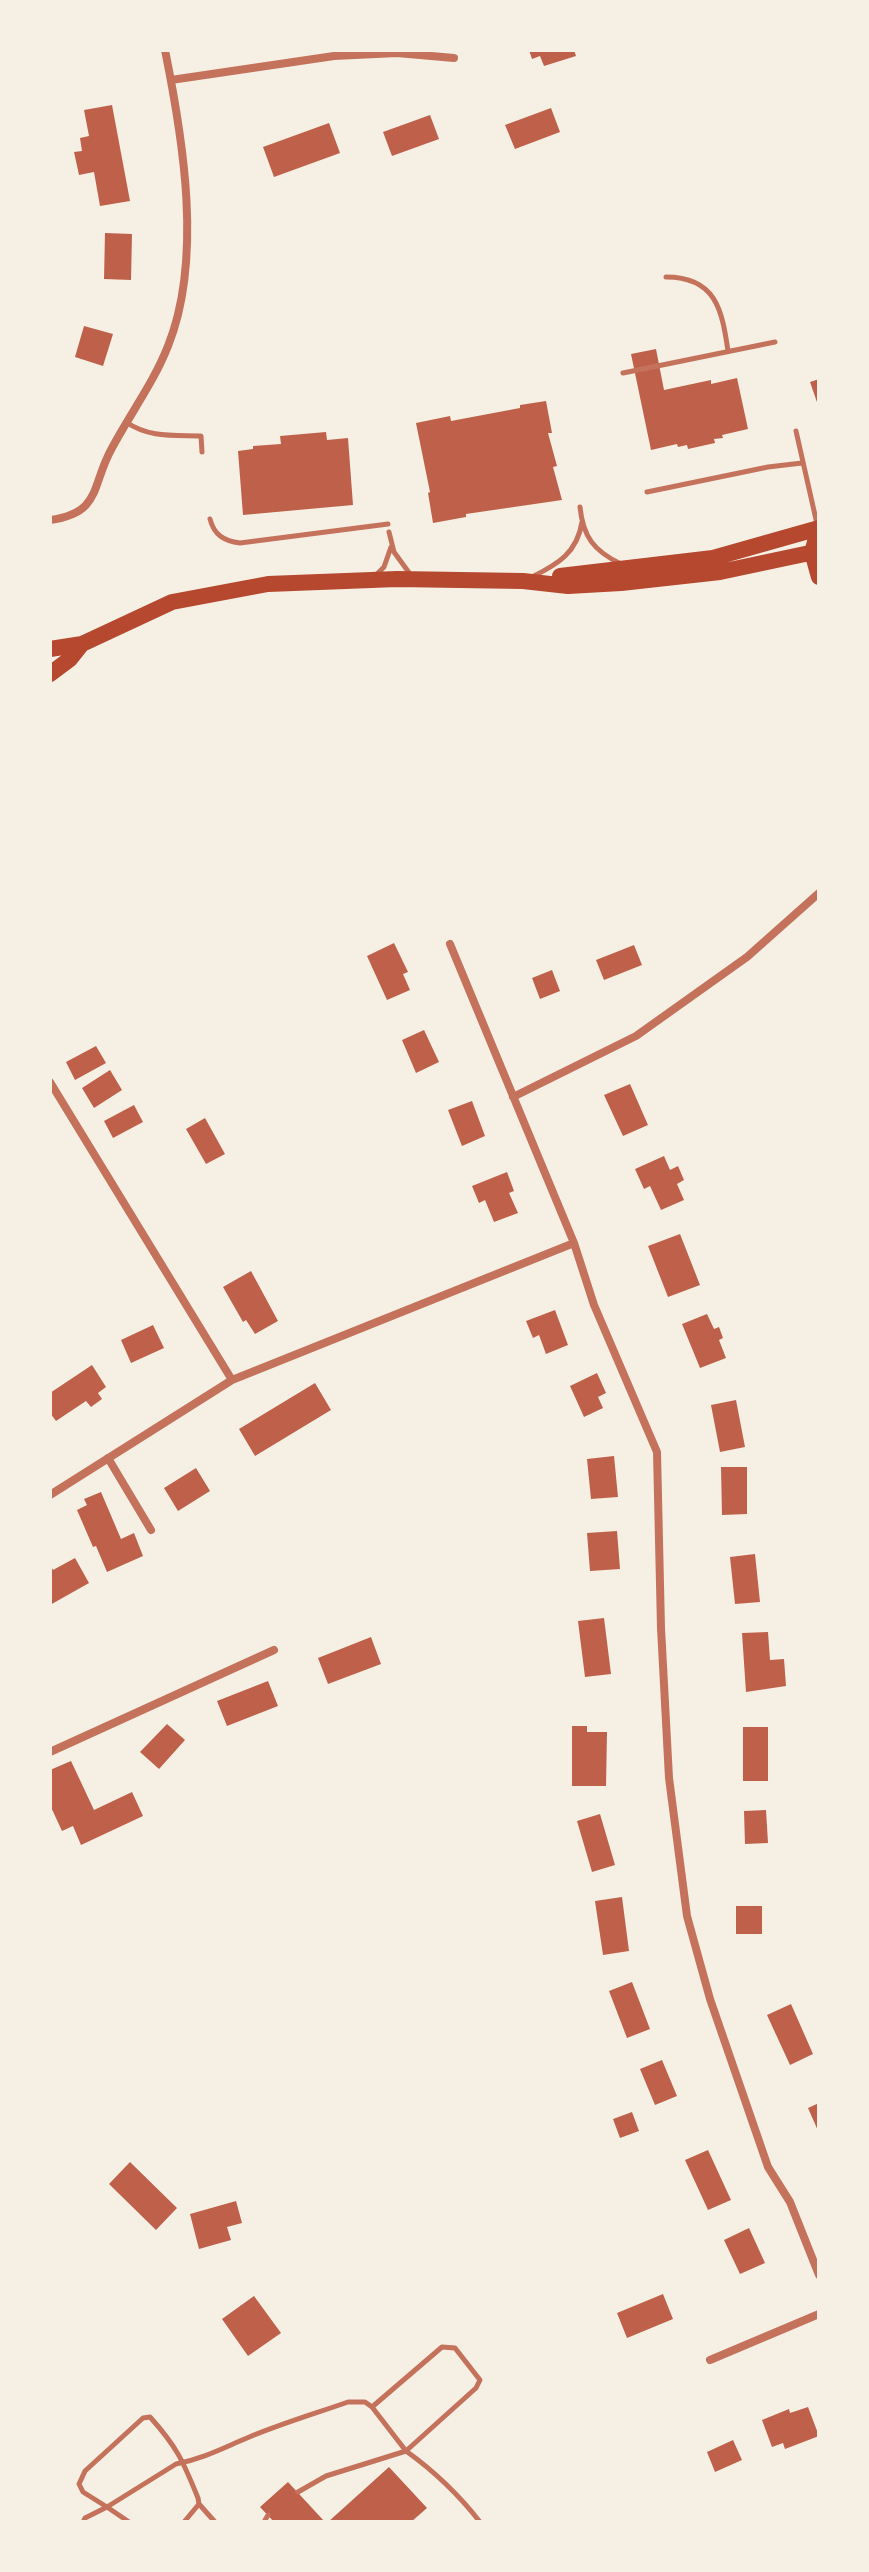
<!DOCTYPE html>
<style>
body{margin:0}
#map{position:relative;width:869px;height:2572px;overflow:hidden;background:#f6efe4;font-family:"Noto Sans",sans-serif}
canvas{display:block}
.frame{position:absolute;inset:0;border:52px solid #f6efe4;pointer-events:none}
</style>
<div id="map">
<canvas width="869" height="2572"></canvas>
<div class="frame"></div>
</div>
<script>
const g = document.querySelector('canvas').getContext('2d');
g.lineJoin = 'round';
function paint(path, color) { g.fillStyle = color; g.fill(path, 'evenodd'); }
function strokePath(path, color, width, dash) { g.strokeStyle = color; g.lineWidth = width; g.lineCap = dash ? 'butt' : 'round'; g.setLineDash(dash || []); g.stroke(path); }
const building = new Path2D(`
 M529 50H574L576 56 544 66 540 56 532 59Z
 M112 105 130 201 100 206 94 172 79 175 74 152 82 151 80 138 89 136 84 110Z
 M551 108 560 132 515 149 505 125Z
 M430 115 439 139 392 156 383 132Z
 M329 123 340 153 274 177 263 147Z
 M105 233 132 234 131 280 104 279Z
 M84 326 113 334 103 366 75 357Z
 M656 349 664 390 711 380V384L737 378 748 429 722 435 723 438 714 439 715 443 688 449 687 445 678 447 677 444 651 450 631 354Z
 M819 379V408L810 382Z
 M546 401 552 433H548L557 466 553 467 562 500 466 514V517L433 523 428 493 430 492 416 423 450 416 451 421 520 408V405Z
 M326 432 327 440 348 438 353 505 243 515 238 451 253 449V446L281 444 280 436Z
 M394 943 408 972 403 974 410 990 387 1000 367 956Z
 M634 945 642 965 604 980 596 960Z
 M552 970 560 991 540 999 532 978Z
 M424 1030 439 1062 416 1073 402 1040Z
 M96 1046 106 1063 75 1080 66 1062Z
 M110 1070 122 1090 94 1108 82 1088Z
 M630 1084 648 1125 623 1136 604 1095Z
 M472 1101 485 1136 462 1146 448 1110Z
 M134 1105 143 1122 113 1138 104 1121Z
 M205 1118 225 1154 206 1164 186 1129Z
 M664 1156 670 1170 678 1166 684 1180 677 1184 684 1200 661 1210 650 1186 644 1189 635 1169Z
 M507 1172 514 1191 509 1193 518 1213 494 1222 485 1200 479 1203 472 1186Z
 M680 1234 700 1285 668 1297 648 1246Z
 M251 1271 278 1321 255 1334 246 1320 243 1322 223 1287Z
 M555 1310 568 1345 546 1354 539 1335 533 1338 526 1321Z
 M707 1314 714 1329 719 1327 723 1338 719 1340 726 1358 700 1368 682 1324Z
 M153 1325 164 1348 131 1363 121 1340Z
 M92 1365 106 1387 98 1393 102 1399 91 1407 86 1401 56 1421 50 1413V1393Z
 M597 1373 606 1393 598 1397 603 1408 584 1417 570 1386Z
 M315 1383 331 1410 255 1456 239 1429Z
 M736 1400 745 1447 720 1452 711 1405Z
 M614 1456 618 1497 591 1499 587 1459Z
 M721 1467H747V1514L722 1515Z
 M196 1468 210 1491 178 1511 164 1488Z
 M101 1492 121 1539 134 1533 143 1556 107 1572 96 1546 93 1547 77 1510 87 1505 84 1499Z
 M617 1531 620 1569 590 1571 587 1533Z
 M755 1554 760 1602 735 1604 730 1557Z
 M75 1558 89 1583 50 1605V1564L53 1570Z
 M604 1618 611 1674 585 1677 578 1621Z
 M768 1632 770 1660 784 1659 786 1686 746 1692 742 1633Z
 M371 1637 381 1664 328 1684 318 1658Z
 M268 1681 278 1706 227 1726 217 1701Z
 M167 1724 185 1740 159 1769 140 1752Z
 M572 1726H587V1732H607L606 1786H572Z
 M743 1727H768V1781H743Z
 M71 1761 94 1810 132 1792 143 1816 81 1845 73 1826 62 1831 50 1805V1770Z
 M766 1810 768 1843 745 1844 744 1811Z
 M600 1814 615 1865 592 1872 577 1821Z
 M622 1897 629 1951 603 1955 595 1901Z
 M736 1906H762V1934H736Z
 M632 1982 650 2029 627 2038 609 1991Z
 M791 2004 813 2054 790 2065 767 2015Z
 M662 2060 677 2096 655 2105 640 2069Z
 M819 2103V2133L808 2108Z
 M632 2112 639 2131 620 2138 613 2119Z
 M708 2150 731 2200 708 2210 685 2160Z
 M130 2162 177 2208 156 2230 109 2184Z
 M236 2201 242 2223 227 2227 231 2240 199 2249 190 2214Z
 M749 2228 765 2263 740 2274 724 2240Z
 M663 2294 673 2319 627 2338 617 2313Z
 M254 2296 281 2333 248 2356 222 2319Z
 M808 2407 819 2436 785 2449 783 2443 772 2447 762 2420 789 2409 790 2413Z
 M733 2440 742 2460 715 2472 707 2452Z
 M389 2467 427 2508 411 2522H328Z
 M288 2482 325 2522H274L260 2507Z`);
const service = new Path2D(`
 M666 277C716 277 722 310 728 351
 M623 373 775 342
 M126 422C149 438 174 435 201 436L202 452
 M796 431 817 524
 M647 492 768 467 802 463
 M580 507C583 537 594 551 621 564
 M210 519C214 535 224 541 240 543L388 524
 M389 532 394 552 410 574
 M375 576 384 567 391 547
 M532 577C558 564 577 553 582 522
 M298 2492 326 2476 406 2451C434 2471 459 2495 480 2522
 M199 2504 215 2522
 M83 2522 85 2518 107 2507 129 2522
 M184 2522 199 2504 198 2498C183 2461 177 2447 150 2417L143 2418 85 2471 79 2484 83 2492 107 2507 176 2464C202 2459 223 2448 247 2438 280 2424 314 2414 348 2402H365L372 2407 406 2451 476 2388 480 2380 455 2348 442 2347 372 2407
 M264 2522 268 2515`);
const minor = new Path2D(`
 M171 80 334 56 397 53 454 58
 M50 520C102 513 91 485 112 448 130 414 154 382 168 346 203 259 183 139 165 50
 M450 944 574 1243 594 1305 657 1452 661 1628 669 1778 687 1916 710 1999 768 2167 790 2202 819 2275
 M50 1082 232 1380
 M513 1097 636 1036 747 957 819 893
 M108 1458 151 1530
 M50 1495 232 1380 574 1243
 M50 1752 274 1650
 M710 2360 819 2314`);
const secondary = new Path2D(`
 M815 542 812 552 819 577
 M560 576 713 558 819 528
 M50 649 82 644 172 602 268 584 397 579 523 581 568 586 621 583 720 572 819 551
 M50 674 70 659 82 644`);
paint(building, '#bf614a');
strokePath(service, '#c5725c', 5);
strokePath(minor, '#c5725c', 8);
strokePath(secondary, '#b5482f', 16);
</script>
